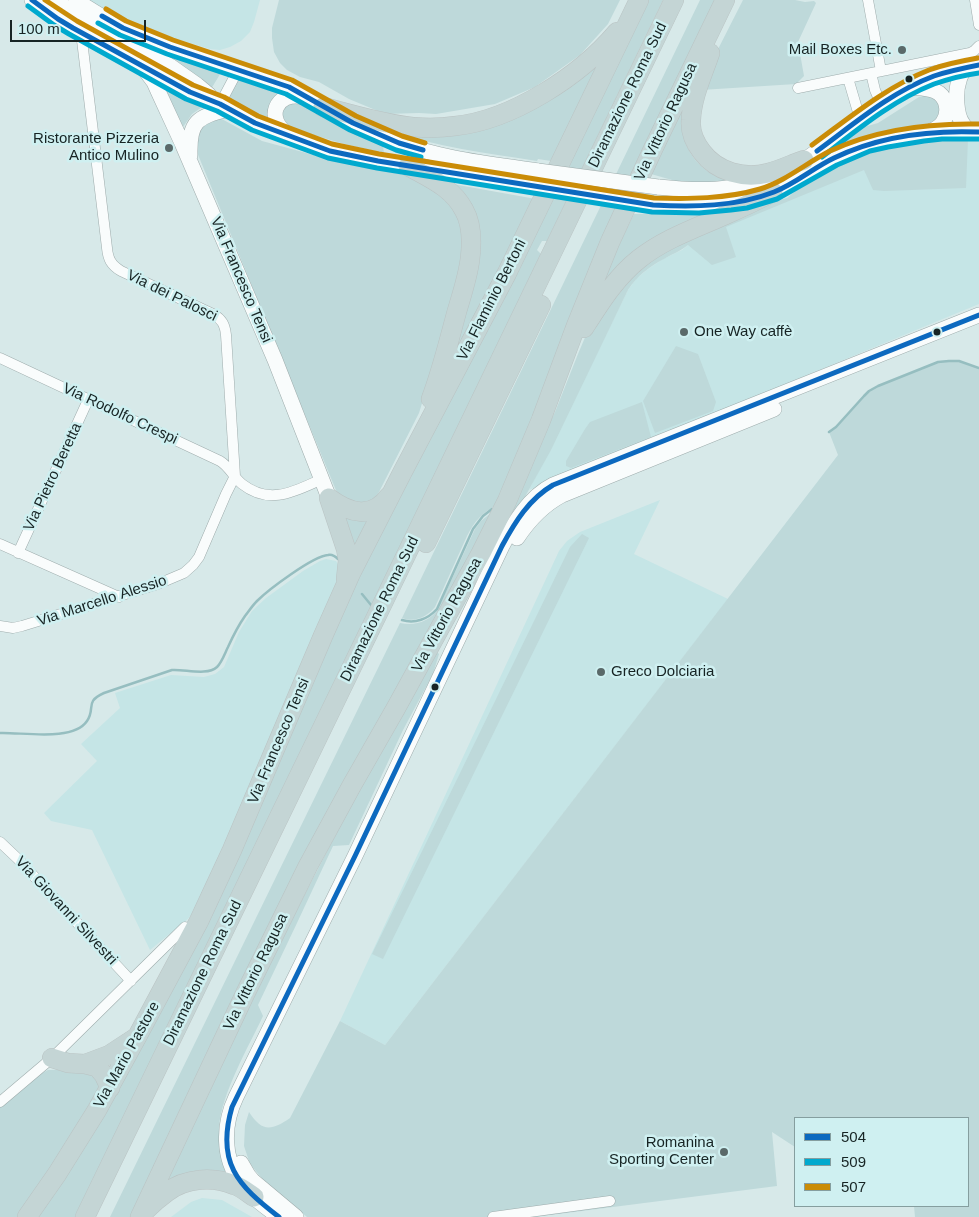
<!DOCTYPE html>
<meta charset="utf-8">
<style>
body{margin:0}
#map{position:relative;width:979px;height:1217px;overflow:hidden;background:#d7e9e9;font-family:Arial,sans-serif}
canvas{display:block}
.legend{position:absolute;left:794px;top:1117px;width:175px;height:90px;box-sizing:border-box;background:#cff0f1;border:1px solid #859e9f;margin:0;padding:6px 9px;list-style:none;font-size:15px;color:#172424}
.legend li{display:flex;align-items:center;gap:10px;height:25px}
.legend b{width:25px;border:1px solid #859e9f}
.scale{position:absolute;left:10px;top:20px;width:136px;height:22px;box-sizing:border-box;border:2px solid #172424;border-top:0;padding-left:6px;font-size:15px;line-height:18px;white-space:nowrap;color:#172424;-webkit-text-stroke:4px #cff0f1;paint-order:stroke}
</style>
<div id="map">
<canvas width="979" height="1217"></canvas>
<ul class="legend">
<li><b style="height:6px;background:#0c69bf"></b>504</li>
<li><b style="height:6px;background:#00a9ce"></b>509</li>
<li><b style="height:6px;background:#ca8c07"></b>507</li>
</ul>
<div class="scale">100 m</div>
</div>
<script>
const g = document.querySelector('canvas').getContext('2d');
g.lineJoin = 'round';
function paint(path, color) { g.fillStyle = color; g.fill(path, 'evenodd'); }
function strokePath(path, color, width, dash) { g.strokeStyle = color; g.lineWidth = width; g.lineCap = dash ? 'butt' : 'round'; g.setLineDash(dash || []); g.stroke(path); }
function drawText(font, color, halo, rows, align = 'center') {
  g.font = font + ' Arial,sans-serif'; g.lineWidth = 5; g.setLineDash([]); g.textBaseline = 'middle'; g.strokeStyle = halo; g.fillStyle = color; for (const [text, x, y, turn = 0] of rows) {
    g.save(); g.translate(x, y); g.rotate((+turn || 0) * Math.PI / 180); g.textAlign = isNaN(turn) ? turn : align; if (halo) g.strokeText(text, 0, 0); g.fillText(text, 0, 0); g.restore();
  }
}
const built = new Path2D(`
 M88 0H260L254 22 250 32 241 41 230 47 220 50 210 49 153 32 111 15Z
 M936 137 979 140V304L529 490 628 290 636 279 648 269 663 259 682 250 688 245 746 209 787 198 808 181Z
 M660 500 634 554 728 599 385 1045 340 1021 559 551 567 541 580 532Z
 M326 559 336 561 339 565 340 573 331 600 248 797 193 913 189 918 150 950 92 830 51 821 44 813 97 761 81 744 120 708 115 693 171 675 204 677 215 674 224 667 239 632 252 611 266 598 303 571 320 561Z
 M202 1198 222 1200 252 1217H171L191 1202Z`);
const green = new Path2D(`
 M279 0H620L608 24 580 55 535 87 495 104 436 114 419 113 385 114 349 99 319 82 300 77 287 70 280 63 274 52 272 38V28Z
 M646 0H663L547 241H542L537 250 541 254 373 604 75 1217H34L96 1121 338 617Z
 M700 0H719L498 505C483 511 474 522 467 536L435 607C427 617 414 623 402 618Z
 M743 0H795L805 2 814 1 816 3 798 42 804 76 796 84 701 90 713 59Z
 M604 52 551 161 538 159 537 161C487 153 436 147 388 130L458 131Z
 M167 54 222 71 211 89 166 56Z
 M237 77 280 92 268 122 227 100Z
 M166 89H168L203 105 202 107 192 114 183 127 165 90Z
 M686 96C685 108 682 123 684 135 686 152 701 170 717 176 723 178 729 179 736 181L686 184 651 174Z
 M924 96C927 96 929 96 932 97 945 103 940 119 930 124 898 128 871 132 842 146L846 139 864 127 878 123 919 97Z
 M294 102 313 111 361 137 383 146 384 153 344 144 287 127 279 112 280 109Z
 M220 118 262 141 336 161 405 175 433 186 460 217 466 247 448 319 419 413 379 492 373 501 365 507 340 500 194 145 200 124Z
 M936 137 968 139 966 188 884 191 873 190 864 170 726 227 736 257 712 265 688 245C681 251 672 254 664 259 650 266 636 277 628 290L551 450 511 522 501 528 534 454 555 412 578 354 589 328 636 265 746 209 787 198 818 173 868 150Z
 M447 183 536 199 441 386 474 258Z
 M726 209 597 294 613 257 634 214H670Z
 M676 346 698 354 716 402 713 411 655 433 643 401Z
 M944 361H959L979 368V1217H915L914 1206H968V1118H795V1147L772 1132 777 1186 535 1217H307L266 1183 250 1164 244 1146 245 1125 249 1112C262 1132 271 1131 290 1118L340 1021 385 1045 838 455 829 432 836 427 864 396 874 388 929 365Z
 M642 402 651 437 571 468 566 466V461L585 429 590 422Z
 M492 512 135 1217H110L400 623C415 626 429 622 438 609L475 529 481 521Z
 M372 513 350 556 342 515Z
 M582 534 589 538 383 959 372 954 570 547Z
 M436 651 439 654 433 674 403 730 349 845 333 846 297 923 258 1005 263 1016C248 1048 222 1092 219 1127 218 1143 225 1164 230 1179L163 1188 266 970 357 793Z
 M85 1069 104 1081 20 1217H0V1102L37 1076 48 1070Z`);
const stream = new Path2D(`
 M829 432 836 427 864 396 869 391 878 386 938 362 949 361H959L979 368
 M362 594 371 605
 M402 620C415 624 428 619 437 609L473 529 483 516 492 509
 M0 733C22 732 73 742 87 721 96 708 84 702 104 693L172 670C185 669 207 676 217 667 222 662 225 653 228 647 233 636 238 626 245 616 249 611 252 606 257 601 268 590 313 556 328 555 332 554 335 556 338 559`);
const street = new Path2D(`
 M868 0 881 71
 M975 0 979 25
 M81 32 107 248C108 259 111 265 121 271L213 314C222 319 225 325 226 335L235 476
 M871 73 875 90 881 104
 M848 78 860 119
 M798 88 970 53 974 51 979 46
 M220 104 238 70
 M0 358 220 461C230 467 233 477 242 484 270 506 295 491 322 479
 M0 544 119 597
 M18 553 88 400
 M0 626 13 628 22 626 158 584 184 573 193 565 199 557 226 494 235 476
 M0 842 18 859 131 981
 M0 1102 52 1058 185 927
 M493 1217 610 1201`);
const secondary = new Path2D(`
 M32 0 64 23 143 67 190 92 220 104 245 118 264 127 330 151 378 161 477 176 533 186
 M54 0 103 32 149 54 170 66 197 85 209 95
 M76 0C114 27 159 45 203 59 228 67 254 74 279 83 298 91 314 102 332 112 353 124 375 134 397 142 441 159 493 164 538 171
 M967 67C963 71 960 76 959 81 955 92 956 115 963 124 965 128 969 130 972 131
 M145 70 154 82 158 91 182 143 275 360 329 498
 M910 87C918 88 927 88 935 91 947 96 950 112 943 122 940 127 935 129 930 132
 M289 135C264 120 275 90 304 97
 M190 155C189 120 198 117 228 109
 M795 166C822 150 845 129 870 111 905 87 937 73 979 65
 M658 187C696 191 735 192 770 178
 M653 205C691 207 738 206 774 192 795 183 813 168 834 158 877 136 931 129 979 132
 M517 538C529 520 543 505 562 495L774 409
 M241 1163 248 1175 253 1181 296 1217
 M279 1217C266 1207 251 1197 241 1183 222 1158 223 1124 236 1097L355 856 502 546C514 523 529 497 553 485L979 315`);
const highway = new Path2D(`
 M710 53C703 74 692 97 691 120 690 131 695 143 702 152 717 172 744 179 768 173 780 170 792 164 804 160
 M323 107C352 114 382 124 413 127 426 128 441 128 455 126 512 120 580 76 617 32
 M408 166C429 178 452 187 464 210 472 224 472 243 470 259 468 276 462 294 457 311 449 340 442 370 431 399
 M584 328C600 303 616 277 639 259 664 239 696 228 725 215 741 208 758 200 773 192
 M329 498 346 549 348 560 346 579
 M329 498C349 513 372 520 389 496
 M426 543 541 305
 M52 1058 68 1063 85 1064 97 1067 104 1075 110 1088
 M85 1064 109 1055 135 1038
 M146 1210C153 1203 160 1197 167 1192 186 1178 213 1176 234 1185 241 1187 248 1193 254 1197
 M27 1217 57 1174 97 1110 138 1035 199 921 232 850 323 636 351 573 402 473 507 273 639 0
 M85 1217 380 609 674 0
 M140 1217 245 994 308 866 352 785 396 708 481 553 507 501 541 420 576 326 610 242 653 149 725 0`);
const secondaryBridge = new Path2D(`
 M538 171 658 187
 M533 186 653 205`);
const bus1 = new Path2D(`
 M32 0 58 19 73 28 190 92 220 104 255 123 330 151 378 161 653 205C693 207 736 207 774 192 795 184 813 168 834 158 879 136 929 130 979 132
 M102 16 123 28 170 47 289 87 353 123 399 143 423 150
 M817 151C854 124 891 92 934 76 949 71 964 68 979 65
 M279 1217C237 1185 216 1162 232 1107L355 856 502 546C515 522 529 499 553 485L979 315`);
const bus2 = new Path2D(`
 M28 6 54 25 69 34 186 99 217 111 252 130 328 158 377 168 652 212 699 213 731 210 747 208 777 199 837 165 870 151 888 147 924 141 942 139H979
 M98 23 120 35 167 54 286 94 350 130 396 150 421 157
 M822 157C857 130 893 100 934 84 949 79 964 75 979 73`);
const bus3 = new Path2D(`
 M45 0 77 21 193 85 224 97 258 116 332 144 379 154 654 198C689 199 726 199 760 189 786 181 806 163 830 151 877 129 928 123 979 124
 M106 9 126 21 173 40 292 80 356 116 402 136 425 143
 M812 145C849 118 886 87 929 70 945 64 961 61 978 58`);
const markers = [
 [902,50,5,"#5a6969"],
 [909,79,4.5,"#172424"],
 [169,148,5,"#5a6969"],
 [684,332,5,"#5a6969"],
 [937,332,4.5,"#172424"],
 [601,672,5,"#5a6969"],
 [435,687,4.5,"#172424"],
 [724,1152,5,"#5a6969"]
];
const poiNames = [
 ["Mail Boxes Etc.",892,50],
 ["Ristorante Pizzeria",159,139],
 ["Antico Mulino",159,156],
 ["One Way caffè",694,332,"left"],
 ["Greco Dolciaria",611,672,"left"],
 ["Romanina",714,1143],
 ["Sporting Center",714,1160]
];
const streetNames = [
 ["Diramazione Roma Sud",628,95,-64],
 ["Via Vittorio Ragusa",666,122,-65],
 ["Via Francesco Tensi",241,280,67],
 ["Via dei Palosci",172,296,26],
 ["Via Flaminio Bertoni",492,300,-63],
 ["Via Rodolfo Crespi",120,414,25],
 ["Via Pietro Beretta",53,477,-65],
 ["Via Marcello Alessio",102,601,-18],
 ["Diramazione Roma Sud",380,609,-64],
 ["Via Vittorio Ragusa",447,615,-61],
 ["Via Francesco Tensi",279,741,-67],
 ["Via Giovanni Silvestri",66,911,47],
 ["Via Vittorio Ragusa",256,972,-64],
 ["Diramazione Roma Sud",203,973,-64],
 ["Via Mario Pastore",127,1055,-61]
];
paint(built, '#c5e5e6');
paint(green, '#bed9da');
strokePath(stream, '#96bec0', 2.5);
strokePath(street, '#9eacac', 11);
strokePath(secondary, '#9eacac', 16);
strokePath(highway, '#bac3c3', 20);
strokePath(street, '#f9fcfc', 10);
strokePath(secondary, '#f9fcfc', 15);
strokePath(highway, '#c4d5d5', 19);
strokePath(secondaryBridge, '#9eacac', 16, []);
strokePath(secondaryBridge, '#f9fcfc', 15);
strokePath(bus1, '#0c69bf', 5);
strokePath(bus2, '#00a9ce', 5);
strokePath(bus3, '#ca8c07', 5);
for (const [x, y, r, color] of markers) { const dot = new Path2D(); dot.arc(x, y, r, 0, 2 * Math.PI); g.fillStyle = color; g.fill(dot); strokePath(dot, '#cff0f1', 2); }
drawText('15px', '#172424', '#cff0f1', poiNames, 'right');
drawText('15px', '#172424', '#cff0f1', streetNames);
</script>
